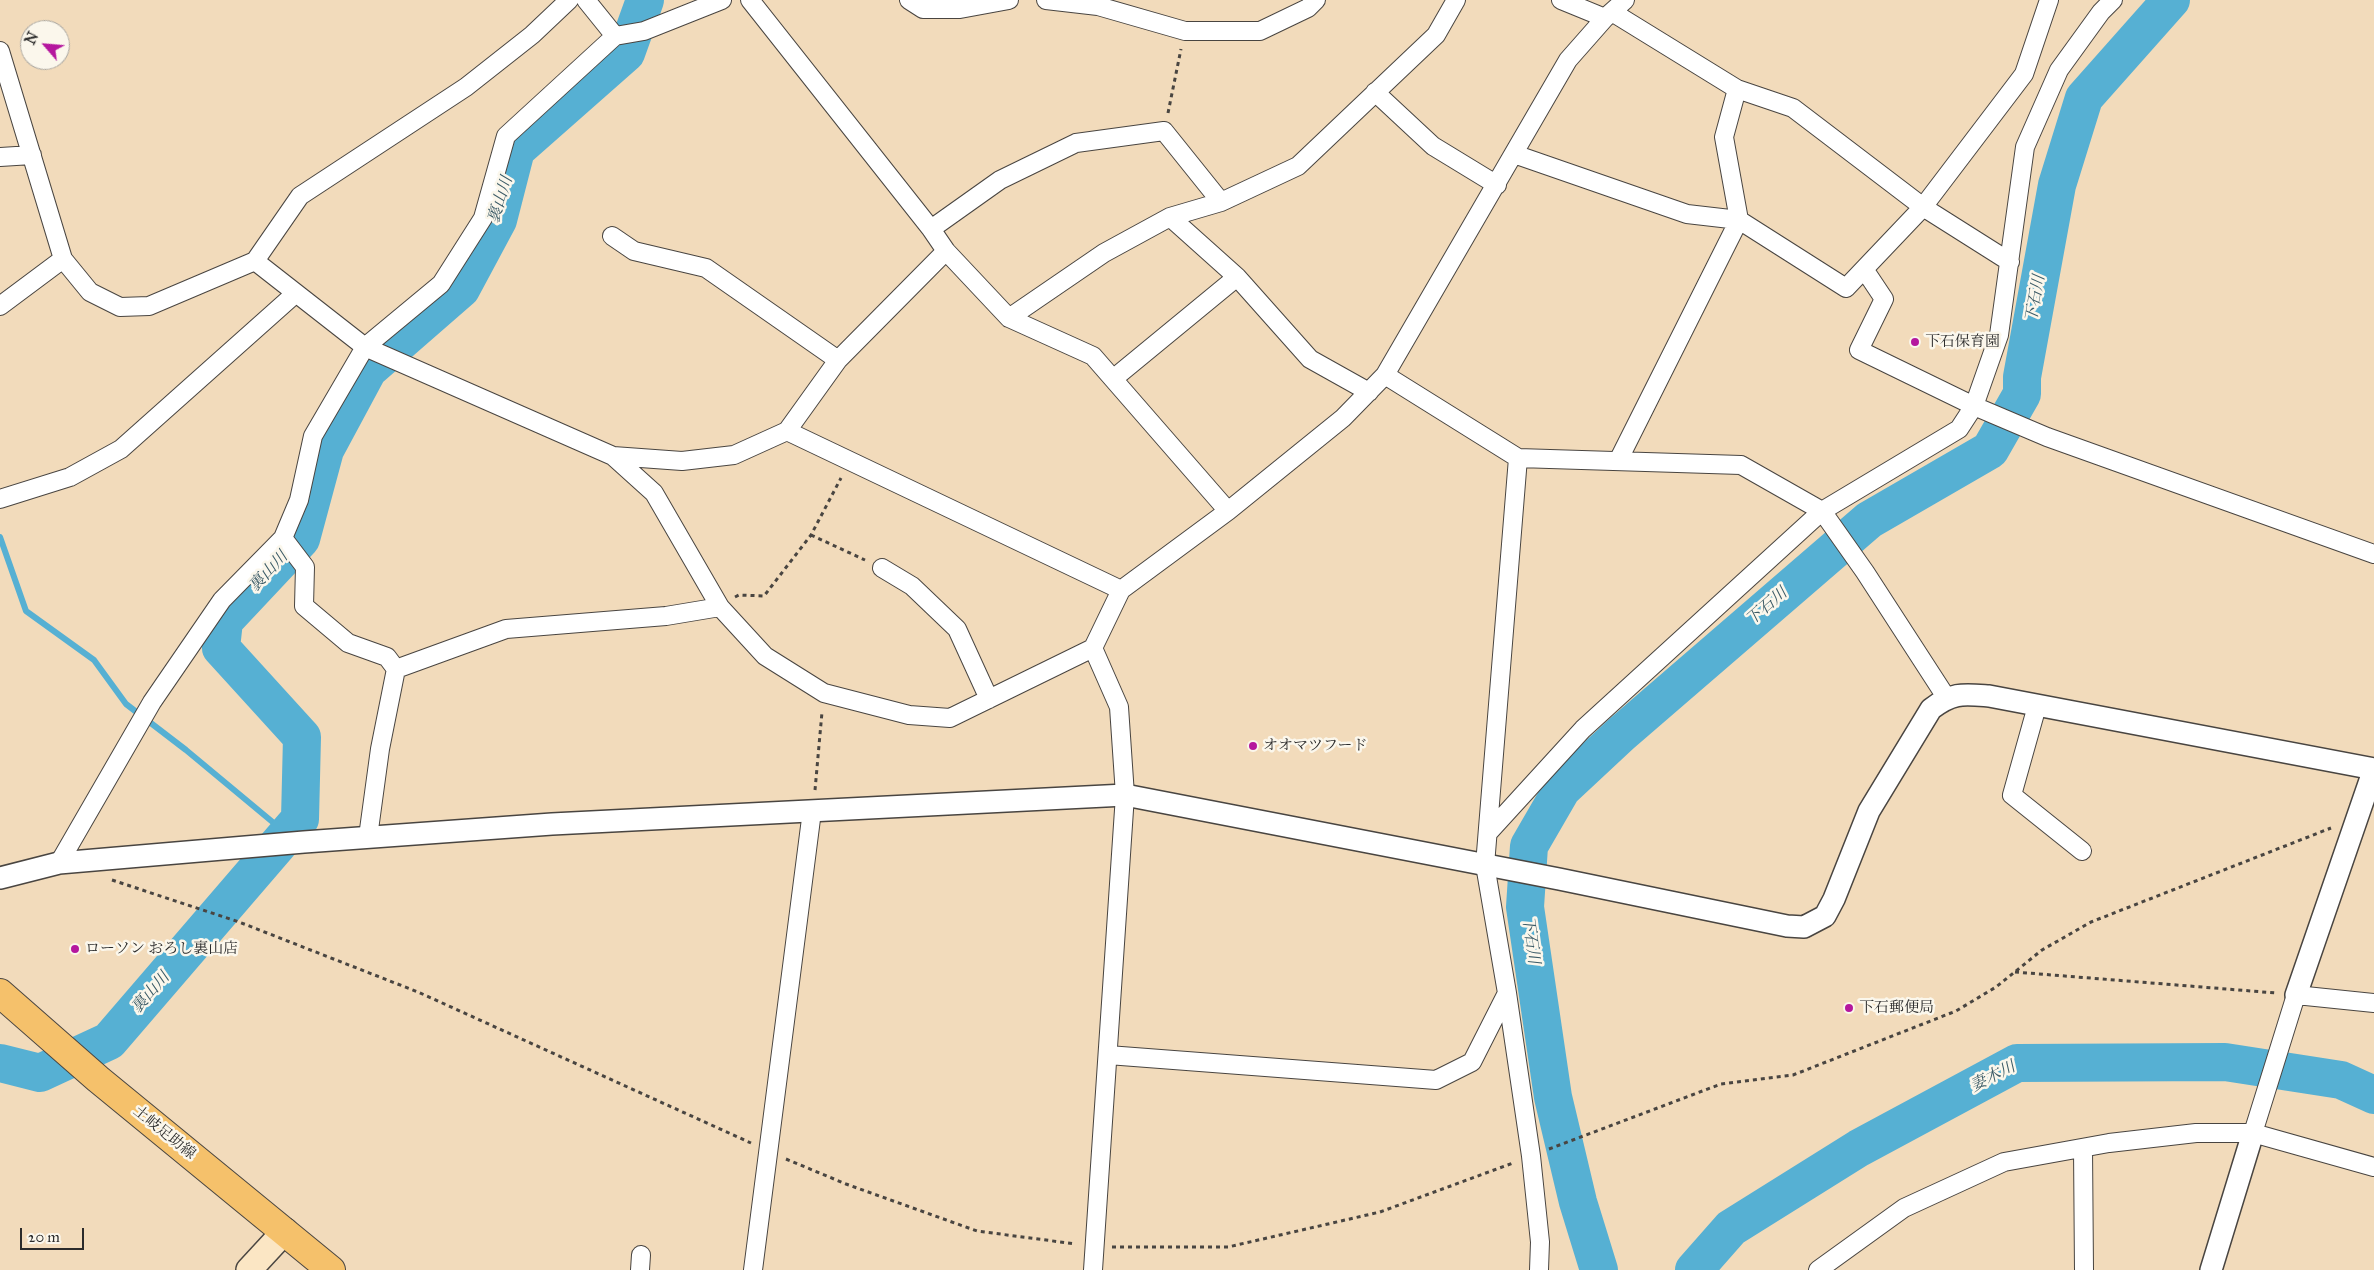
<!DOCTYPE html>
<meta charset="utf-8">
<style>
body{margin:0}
#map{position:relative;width:2374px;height:1270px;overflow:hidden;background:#f2dbbb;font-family:"IM FELL Great Primer",serif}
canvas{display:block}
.north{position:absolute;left:20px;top:20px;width:50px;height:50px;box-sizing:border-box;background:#fbf7ec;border:1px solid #a8a59f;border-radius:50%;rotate:297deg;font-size:14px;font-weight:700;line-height:20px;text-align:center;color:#2b2b2b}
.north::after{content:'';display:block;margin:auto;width:18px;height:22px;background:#b5179e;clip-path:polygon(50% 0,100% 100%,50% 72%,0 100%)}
.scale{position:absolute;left:20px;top:1228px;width:64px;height:22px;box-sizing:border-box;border:2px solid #2b2b2b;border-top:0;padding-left:6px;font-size:15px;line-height:18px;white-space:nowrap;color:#2b2b2b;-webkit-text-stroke:4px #fbf7ec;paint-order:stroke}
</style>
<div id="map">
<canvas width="2374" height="1270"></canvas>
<div class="north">N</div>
<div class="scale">20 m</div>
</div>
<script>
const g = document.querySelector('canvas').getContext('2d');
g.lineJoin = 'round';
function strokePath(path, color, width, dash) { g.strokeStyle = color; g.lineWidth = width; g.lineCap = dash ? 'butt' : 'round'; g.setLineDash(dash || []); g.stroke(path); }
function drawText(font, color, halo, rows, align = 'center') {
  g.font = font + ' "IM FELL Great Primer","Noto Serif JP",serif'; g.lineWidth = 5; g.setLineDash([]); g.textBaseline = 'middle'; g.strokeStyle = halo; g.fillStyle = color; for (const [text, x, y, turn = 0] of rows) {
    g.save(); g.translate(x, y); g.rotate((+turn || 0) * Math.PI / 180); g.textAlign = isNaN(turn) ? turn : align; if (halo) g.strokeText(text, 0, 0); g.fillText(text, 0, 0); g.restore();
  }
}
const stream = new Path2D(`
 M0 537 26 611 94 660 126 704 186 750 287 834`);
const river = new Path2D(`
 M0 1063 40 1073 109 1041 300 819 302 737 221 648 224 621 301 539 325 450 368 370 461 289 498 220 516 150 626 53 645 0
 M1599 1270 1578 1202 1553 1097 1525 907 1529 846 1562 789 1621 734 1869 520 1990 450 2022 394V377L2057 185 2084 98 2171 0
 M1694 1270 1731 1228 1859 1148 2017 1063 2225 1062 2341 1080 2374 1095`);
const path = new Path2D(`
 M1168 113 1181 49
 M811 535 865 560
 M735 597 739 595 764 596 811 535 841 478
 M815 790 822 712
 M112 880 239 922 418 992 751 1143
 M2015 972 2276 993
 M1549 1149 1721 1084 1793 1075 1956 1011 1996 987 2042 950 2091 922 2331 828
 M786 1159 846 1184 977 1231 1076 1244
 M1112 1247H1228L1380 1212 1513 1163`);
const minor = new Path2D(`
 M586 0 615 36
 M750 0 931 229 946 251 1009 318 1093 356 1228 511
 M909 0 923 9H960L1009 0
 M1046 0 1098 6 1185 31H1260L1308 8 1316 0
 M1561 0 1605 18
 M1612 12 1737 89 1793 108 1923 207 2010 262
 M0 51 63 259 90 292 120 307 149 306 255 261 300 196 466 87 532 35 569 0
 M1375 92 1433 146 1497 185
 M1514 154 1687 214 1739 220 1846 288 1923 207 2024 74 2049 0
 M0 157 32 155
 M1170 217 1237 277 1310 359 1369 392
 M931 229 1000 180 1076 143 1164 131 1221 202
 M612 236 634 251 706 268 838 360
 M255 261 365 347 613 456 654 493 720 607 765 656 824 693 909 715 950 718 1093 648 1121 590 1228 511 1343 418 1385 375 1568 60 1605 18 1625 0
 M1864 269 1884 299 1859 350 1974 406 2047 437 2374 554
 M0 306 63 259
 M1009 318 1104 253 1170 217 1221 202 1298 166 1436 35 1456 0
 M1385 375 1518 458 1741 465 1822 511 1865 572 1946 697
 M1113 379 1237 277
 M787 431 1121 590
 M613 456 682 461 734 455 787 431 838 360 946 251
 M1518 458 1485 865 1507 993 1531 1156 1540 1242 1539 1270
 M1618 461 1739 220 1724 137 1737 89
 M0 499 70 477 121 449 296 293
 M283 538 305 567 304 606 348 643 387 657 396 669
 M882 568 912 586 957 629 989 699
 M2037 706 2012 795 2082 851
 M1488 833 1583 729 1822 511 1959 429 1974 406 1999 335 2025 147 2059 70 2101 12 2113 0
 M368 837 380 749 396 669 506 629 666 616 720 607
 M59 863 152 702 222 600 283 538 299 500 313 436 365 347 441 284 483 218 506 136 615 36 644 31 722 0
 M1108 1055 1436 1080 1472 1062 1507 993
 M2253 1133 2296 995 2374 1003
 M2083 1148 2084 1270
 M640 1270 641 1255
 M753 1270 812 811
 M1093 1270 1125 795 1119 707 1093 648
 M1818 1270 1904 1208 2004 1162 2109 1143 2196 1133H2253L2374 1167`);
const tertiary = new Path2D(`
 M0 878 59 863 304 842 552 824 1125 795 1559 879 1787 926 1804 927 1825 916 1834 899 1869 811 1931 709C1953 692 1963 694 1989 696L2374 769
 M2296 995 2374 769
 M2211 1270 2253 1133`);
const secondary = new Path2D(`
 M249 1270 285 1231`);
const primary = new Path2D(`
 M0 993 98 1079 331 1270`);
const markers = [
 [1915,342,5,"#b5179e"],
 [1253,746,5,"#b5179e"],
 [75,949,5,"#b5179e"],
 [1849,1008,5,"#b5179e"]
];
const poiNames = [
 ["下石保育園",1925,342],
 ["オオマツフード",1263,746],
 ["ローソン おろし裏山店",85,949],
 ["下石郵便局",1859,1008]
];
const streetNames = [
 ["土岐足助線",164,1133,39]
];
const waterNames = [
 ["裏山川",501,200,-73],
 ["下石川",2036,299,-80],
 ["裏山川",269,572,-47],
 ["下石川",1767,607,-41],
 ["下石川",1530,940,82],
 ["裏山川",151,993,-49],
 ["妻木川",1993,1077,-27]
];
strokePath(stream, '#56b0d3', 6);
strokePath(river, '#56b0d3', 38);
strokePath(minor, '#494541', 20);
strokePath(tertiary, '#494541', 24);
strokePath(secondary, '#494541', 28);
strokePath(primary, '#494541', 30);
strokePath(path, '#494541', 3, [4, 4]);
strokePath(minor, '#fff', 18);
strokePath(tertiary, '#fff', 21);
strokePath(secondary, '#fbe6c4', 25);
strokePath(primary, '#f5c16b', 28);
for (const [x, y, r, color] of markers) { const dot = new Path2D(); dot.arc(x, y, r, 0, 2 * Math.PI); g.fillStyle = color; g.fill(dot); strokePath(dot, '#fbf7ec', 2); }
drawText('15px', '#2b2b2b', '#fbf7ec', poiNames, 'left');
drawText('15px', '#2b2b2b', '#fbf7ec', streetNames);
drawText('italic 16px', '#3a5a66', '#fbf7ec', waterNames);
</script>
